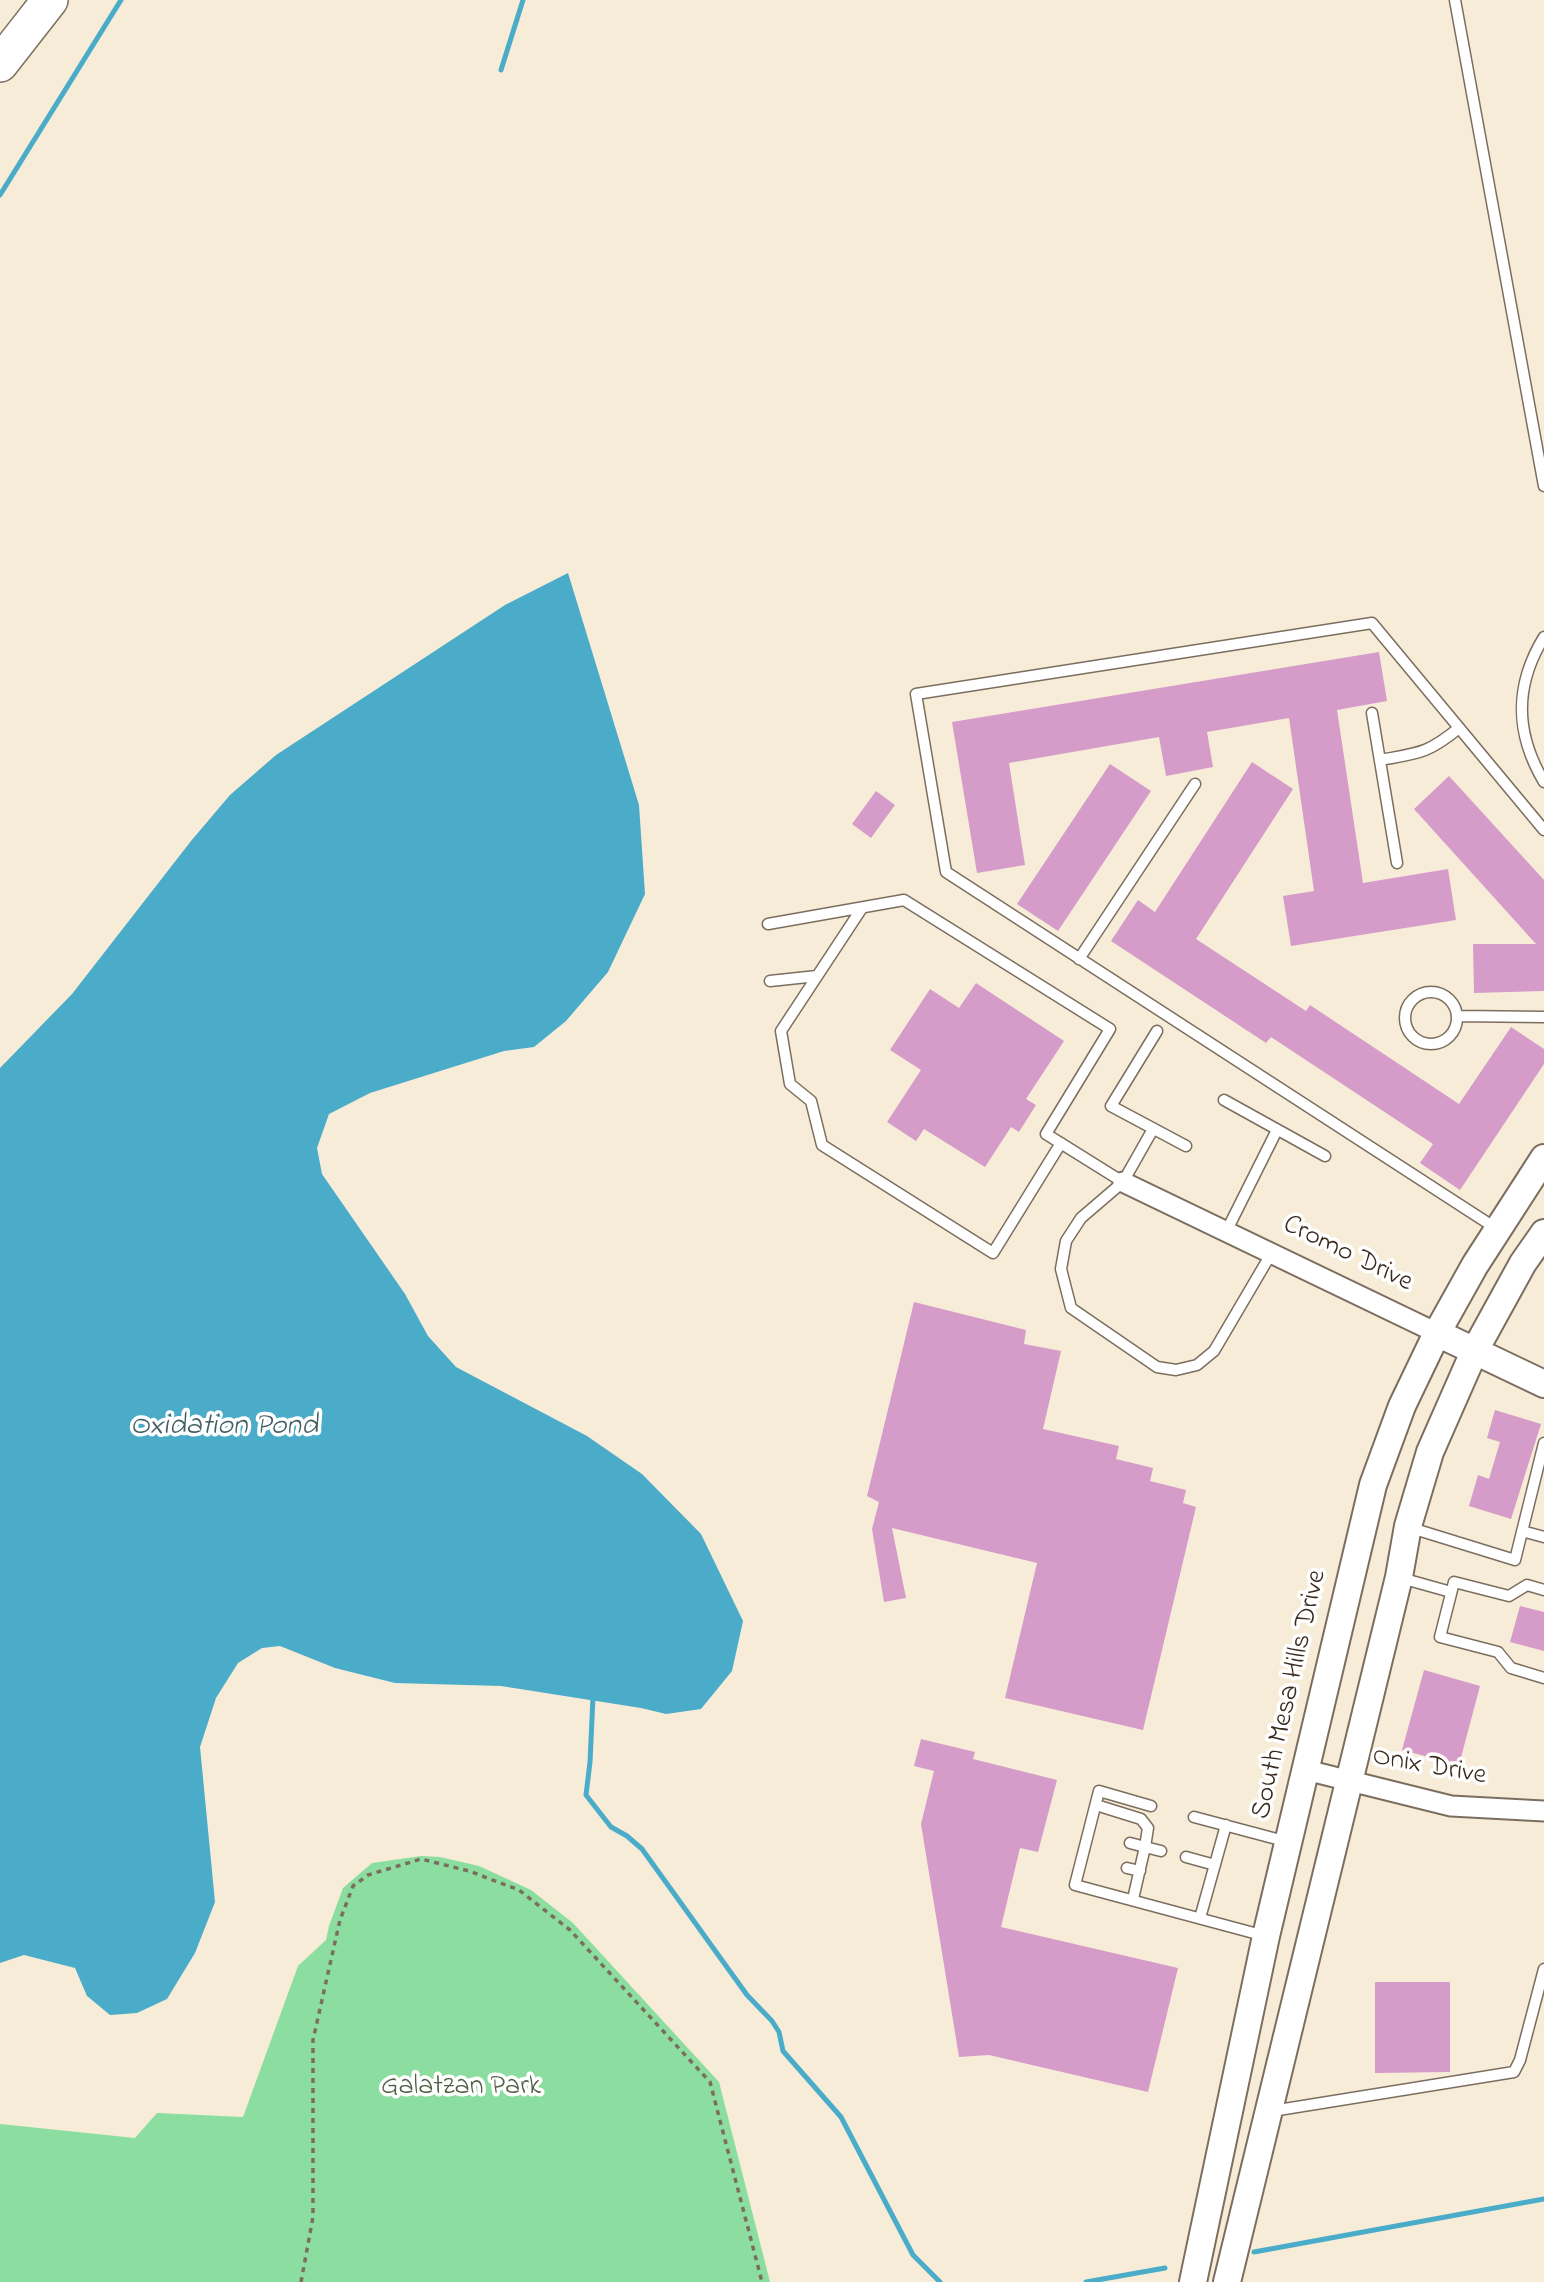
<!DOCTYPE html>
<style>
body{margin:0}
canvas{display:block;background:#f6ecd8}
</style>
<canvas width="1544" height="2282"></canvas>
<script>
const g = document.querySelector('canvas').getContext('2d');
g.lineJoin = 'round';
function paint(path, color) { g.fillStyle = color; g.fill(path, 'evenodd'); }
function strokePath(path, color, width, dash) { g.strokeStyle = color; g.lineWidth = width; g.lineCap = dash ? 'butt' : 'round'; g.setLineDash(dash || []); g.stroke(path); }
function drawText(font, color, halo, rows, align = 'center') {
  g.font = font + ' "Indie Flower",sans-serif'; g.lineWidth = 7; g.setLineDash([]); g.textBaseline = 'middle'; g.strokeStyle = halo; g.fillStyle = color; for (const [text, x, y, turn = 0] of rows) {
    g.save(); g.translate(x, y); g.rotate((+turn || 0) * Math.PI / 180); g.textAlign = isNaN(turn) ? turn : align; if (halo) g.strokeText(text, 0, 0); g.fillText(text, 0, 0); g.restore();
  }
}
const green = new Path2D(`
 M421 1856 440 1857 479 1866 531 1890 573 1923 719 2082 770 2282H0V2124L135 2138 157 2113 243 2117 298 1966 326 1940 329 1926 343 1888 372 1863Z`);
const water = new Path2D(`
 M568 573 639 805 645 894 608 972 566 1021 534 1047 504 1051 370 1093 329 1114 317 1148 322 1174 405 1294 428 1336 456 1367 587 1436 642 1474 701 1534 743 1621 732 1671 701 1709 666 1714 641 1708 501 1686 395 1683 335 1668 280 1646 262 1648 238 1663 216 1698 200 1747 215 1902 195 1953 167 1999 137 2013 110 2015 87 1996 75 1968 24 1955 0 1963V1068L72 994 191 841 230 795 276 755 505 605Z`);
const stream = new Path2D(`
 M501 70 523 0
 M0 195 121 0
 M590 1695 593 1697 590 1762 586 1795 611 1827 627 1836 642 1849 747 1995 772 2021 779 2032 783 2051 841 2117 913 2255 940 2282
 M1254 2252 1544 2199
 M1086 2282 1165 2268`);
const building = new Path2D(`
 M1379 652 1387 701 1337 710 1363 883 1448 869 1456 920 1291 946 1283 896 1314 891 1289 718 1207 732 1213 767 1166 776 1159 737 1009 763 1025 865 977 873 952 722Z
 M1252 762 1293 789 1196 939 1306 1011 1310 1005 1459 1104 1511 1027 1544 1049V1064L1460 1190 1420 1163 1433 1144 1271 1037 1266 1043 1111 941 1138 900 1155 912Z
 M1110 764 1151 791 1058 931 1017 904Z
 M1449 776 1544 880V991L1474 993 1473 944H1536L1414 809Z
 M876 791 895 805 871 838 852 824Z
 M976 983 1064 1041 1026 1099 1036 1105 1019 1132 1011 1127 985 1167 924 1129 916 1141 887 1122 921 1070 890 1050 930 989 959 1008Z
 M914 1302 1026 1330 1024 1344 1061 1351 1043 1429 1119 1446 1116 1459 1153 1468 1150 1481 1186 1490 1183 1503 1196 1507 1143 1730 1005 1698 1037 1563 892 1528 906 1598 884 1602 872 1529 879 1502 867 1496Z
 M1495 1410 1541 1424 1511 1519 1469 1506 1478 1475 1489 1479 1500 1442 1487 1438Z
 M1520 1606 1544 1612V1651L1510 1642Z
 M1424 1670 1480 1686 1459 1765 1402 1750Z
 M921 1739 975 1752 973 1759 1057 1780 1038 1852 1020 1848 1001 1927 1178 1968 1148 2092 989 2055 959 2057 921 1824 934 1771 914 1766Z
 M1375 1982H1450V2072L1375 2073Z`);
const path = new Path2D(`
 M301 2282 313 2217V2040L340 1920 353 1886 368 1875 421 1859 469 1871 519 1890 570 1930 710 2082 762 2282`);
const lane = new Path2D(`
 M1455 0 1544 486
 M1544 637C1514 686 1515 733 1544 782
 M1372 713 1397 863
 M1380 760C1419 753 1427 754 1459 728
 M862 908 781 1031 790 1084 811 1101 822 1145 993 1253 1061 1143
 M768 924 904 900 1110 1029 1046 1134 1123 1182
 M1079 959 1195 784
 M770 981 817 976
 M1405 1018a26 26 0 1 1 52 0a26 26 0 1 1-52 0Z
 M1458 1016 1544 1017
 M1157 1031 1111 1106 1186 1146
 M1224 1100 1325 1156
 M1153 1129 1123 1182 1081 1218 1066 1241 1061 1269 1071 1308 1157 1367 1176 1370 1197 1365 1214 1351 1271 1254
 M1497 1229 946 872 916 694 1372 623 1544 830
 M1226 1232 1277 1130
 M1408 1527 1515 1560 1544 1443
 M1522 1531 1544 1537
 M1401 1578 1451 1592
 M1544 1590 1527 1585 1509 1596 1454 1582 1440 1637 1498 1652 1511 1668 1544 1678
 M1096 1805 1141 1819 1148 1828 1145 1847 1130 1843
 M1151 1806 1099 1791 1075 1885 1265 1936
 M1194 1817 1288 1842
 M1186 1857 1215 1865
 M1127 1868 1140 1871
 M1133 1899 1145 1847 1161 1851
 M1200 1918 1226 1825
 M1272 2111 1514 2072 1520 2060 1544 1969`);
const street = new Path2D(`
 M1123 1182 1437 1333
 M1306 1770 1451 1806 1544 1811`);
const secondary = new Path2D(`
 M1437 1333 1544 1384
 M1193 2282 1266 1936 1373 1485 1402 1406 1437 1333 1475 1265 1544 1158
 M1227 2282 1399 1577 1408 1526 1430 1452 1474 1352 1523 1263 1544 1233`);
const highway = new Path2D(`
 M0 64 50 0`);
const streetNames = [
 ["Cromo Drive",1347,1255,26],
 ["South Mesa Hills Drive",1291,1695,-77],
 ["Onix Drive",1429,1768,10]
];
const parkNames = [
 ["Galatzan Park",461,2088]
];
const waterNames = [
 ["Oxidation Pond",224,1428]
];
paint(green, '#8bde9f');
paint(water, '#4bacca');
strokePath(stream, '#4bacca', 5);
paint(building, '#d69cc9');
strokePath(lane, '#7c6e5f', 13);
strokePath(street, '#7c6e5f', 23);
strokePath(secondary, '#7c6e5f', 30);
strokePath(highway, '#7c6e5f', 38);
strokePath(path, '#7c6e5f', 3.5, [5, 5]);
strokePath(lane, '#fff', 10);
strokePath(street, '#fff', 19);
strokePath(secondary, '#fff', 26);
strokePath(highway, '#fff', 35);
drawText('28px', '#3b2a1e', '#fff', streetNames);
drawText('28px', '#536045', '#fff', parkNames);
drawText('italic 30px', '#415e63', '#fff', waterNames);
</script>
